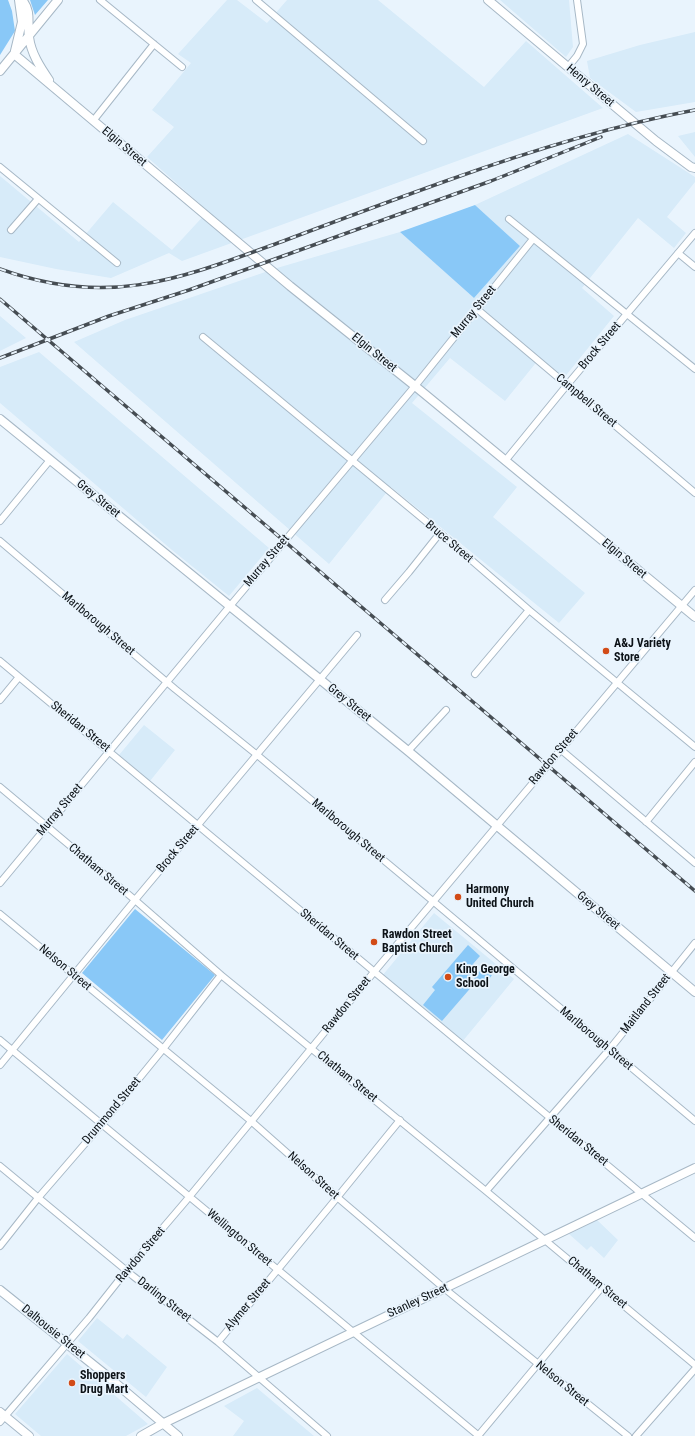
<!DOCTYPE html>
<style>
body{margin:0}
canvas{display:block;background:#e9f4fd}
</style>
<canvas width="695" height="1436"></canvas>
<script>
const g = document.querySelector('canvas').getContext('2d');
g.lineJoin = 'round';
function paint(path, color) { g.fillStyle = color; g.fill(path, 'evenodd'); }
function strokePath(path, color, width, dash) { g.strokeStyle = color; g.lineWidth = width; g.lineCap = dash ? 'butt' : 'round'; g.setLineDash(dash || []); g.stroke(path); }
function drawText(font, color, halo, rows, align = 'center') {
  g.font = font + ' "Roboto Condensed",sans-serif'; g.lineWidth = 3.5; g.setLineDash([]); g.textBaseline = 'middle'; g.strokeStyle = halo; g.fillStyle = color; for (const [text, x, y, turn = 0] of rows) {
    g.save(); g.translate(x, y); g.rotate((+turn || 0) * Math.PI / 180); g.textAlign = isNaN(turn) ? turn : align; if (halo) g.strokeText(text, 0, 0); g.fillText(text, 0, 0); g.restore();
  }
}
const built = new Path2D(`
 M227 0H237L267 23 287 0H378L484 87 526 41 603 108 182 261 169 253 111 278 56 269 0 257V176L79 242 113 202 172 250 208 211 147 157 174 127 152 110 191 63 178 54Z
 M500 0H569L573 47 566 57Z
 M695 32V102L636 112 590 78 587 61 640 45Z
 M695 132V157L678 136Z
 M628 134 695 177V182L667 217 686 233 674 248 638 218 582 288 614 316 563 379 539 359 505 401 450 358 412 403 517 487 493 517 585 593 559 623 391 487 329 564 74 342 125 320 277 268 400 232 474 298 520 246 475 205Z
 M0 316 26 338 0 351Z
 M39 352 269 548 229 596 172 550 0 403V367Z
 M144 725 175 750 150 781 119 755Z
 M434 913 514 979 462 1042 382 976Z
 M597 1220 618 1240 604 1258 591 1246 587 1250 569 1234Z
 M97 1318 123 1339 127 1334 167 1367 146 1397 78 1341Z
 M67 1354 148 1424 126 1436H41L15 1414Z
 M257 1388 314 1436H233L244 1421 224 1406Z`);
const green = new Path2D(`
 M0 0H8L12 11 15 31 0 55Z
 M30 0H48L35 15Z
 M475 205 520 246 474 298 400 232Z
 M135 909 215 975 162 1040 82 973Z
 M468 945 480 956 473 964 477 967 468 978 474 984 442 1021 423 1005 435 990 432 987Z
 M480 971 491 974 492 975 486 983H475L474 974Z`);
const street = new Path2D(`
 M100 0 182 67
 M256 0 423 141
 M568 67 577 56 583 44 577 0
 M93 121 154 44
 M0 167 117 263
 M509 219 695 369
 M11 230 38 199
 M678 253 695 267
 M477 309 695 493
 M203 337 440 533 529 610 695 747
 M505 461 567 385 695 233
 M0 521 50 460
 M0 541 175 689 256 754 428 897 695 1121
 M385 600 409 572 440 533
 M0 661 695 1238
 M475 674 529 610
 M0 700 19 677
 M560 749 695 863
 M408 751 446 710
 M0 787 135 900 221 975 486 1191 695 1365
 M646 822 695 762
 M0 883 230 606 415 386 533 239
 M0 914 251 1121 337 1197 445 1289 628 1436
 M0 1040 479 1436
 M0 1065 135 900 357 635
 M0 1166 133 1276 218 1342 327 1436
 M486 1191 609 1050 695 943
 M0 1246 38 1198 102 1124 163 1049 221 975
 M218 1342 331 1205 400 1120
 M0 1422 89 1318 127 1270 185 1202 374 972 695 590
 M478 1436 602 1287
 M636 1436 695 1369`);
const secondary = new Path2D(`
 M22 0C32 11 27 24 29 37 31 53 40 67 49 80
 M488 0 656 141 691 167 695 168
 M15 51 22 22 19 0
 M14 54 290 286 415 386 695 617
 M0 71 58 0
 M0 419 408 751 695 992
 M0 1290 106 1375 178 1436
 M0 1412 29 1436
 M141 1436 164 1423 695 1168`);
const rail = new Path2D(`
 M0 269C110 309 182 278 286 240 339 220 393 200 446 181 527 152 610 126 695 110
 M0 299 695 891
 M0 358 109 316 189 290 491 181 601 137`);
const markers = [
 [606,651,4,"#d24b17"],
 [458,897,4,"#d24b17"],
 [374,942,4,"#d24b17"],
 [448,977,4,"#d24b17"],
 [72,1383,4,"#d24b17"]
];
const streetNames = [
 ["Henry Street",590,86,40],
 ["Elgin Street",124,147,40],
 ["Murray Street",474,312,-51],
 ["Brock Street",600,346,-50],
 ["Elgin Street",374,353,39],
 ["Campbell Street",586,401,40],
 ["Grey Street",98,499,39],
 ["Bruce Street",449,542,40],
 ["Elgin Street",624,559,40],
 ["Murray Street",267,561,-50],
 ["Marlborough Street",98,624,40],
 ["Grey Street",349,703,39],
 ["Sheridan Street",80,727,39],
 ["Rawdon Street",554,757,-50],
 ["Murray Street",60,810,-50],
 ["Marlborough Street",348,831,40],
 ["Brock Street",178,849,-50],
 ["Chatham Street",98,870,40],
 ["Grey Street",598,911,40],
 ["Sheridan Street",329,935,40],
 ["Nelson Street",65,968,40],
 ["Maitland Street",646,1004,-52],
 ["Rawdon Street",347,1005,-51],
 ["Marlborough Street",596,1039,40],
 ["Chatham Street",347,1077,39],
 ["Drummond Street",112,1111,-50],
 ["Sheridan Street",578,1141,39],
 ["Nelson Street",313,1176,42],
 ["Wellington Street",239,1238,40],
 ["Rawdon Street",141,1255,-50],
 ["Chatham Street",597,1283,40],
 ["Darling Street",164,1300,38],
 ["Stanley Street",418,1301,-25],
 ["Alymer Street",248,1305,-50],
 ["Dalhousie Street",53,1332,39],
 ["Nelson Street",562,1384,39]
];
const poiNames = [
 ["A&J Variety",614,644],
 ["Store",614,658],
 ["Harmony",466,890],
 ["United Church",466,904],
 ["Rawdon Street",382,935],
 ["Baptist Church",382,949],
 ["King George",456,970],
 ["School",456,984],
 ["Shoppers",80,1376],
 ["Drug Mart",80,1390]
];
paint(built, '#d7ebf9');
paint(green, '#89c8f7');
strokePath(street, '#a7b8c6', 8);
strokePath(secondary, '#a7b8c6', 10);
strokePath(street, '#fff', 6);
strokePath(secondary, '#fff', 8);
strokePath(rail, '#464d53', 3.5);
strokePath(rail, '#e9f4fd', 2, [6]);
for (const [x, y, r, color] of markers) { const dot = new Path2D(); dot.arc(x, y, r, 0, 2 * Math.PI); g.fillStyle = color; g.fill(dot); strokePath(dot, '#e9f4fd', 1.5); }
drawText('12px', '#0c1217', '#e9f4fd', streetNames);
drawText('bold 12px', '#0c1217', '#e9f4fd', poiNames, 'left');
</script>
